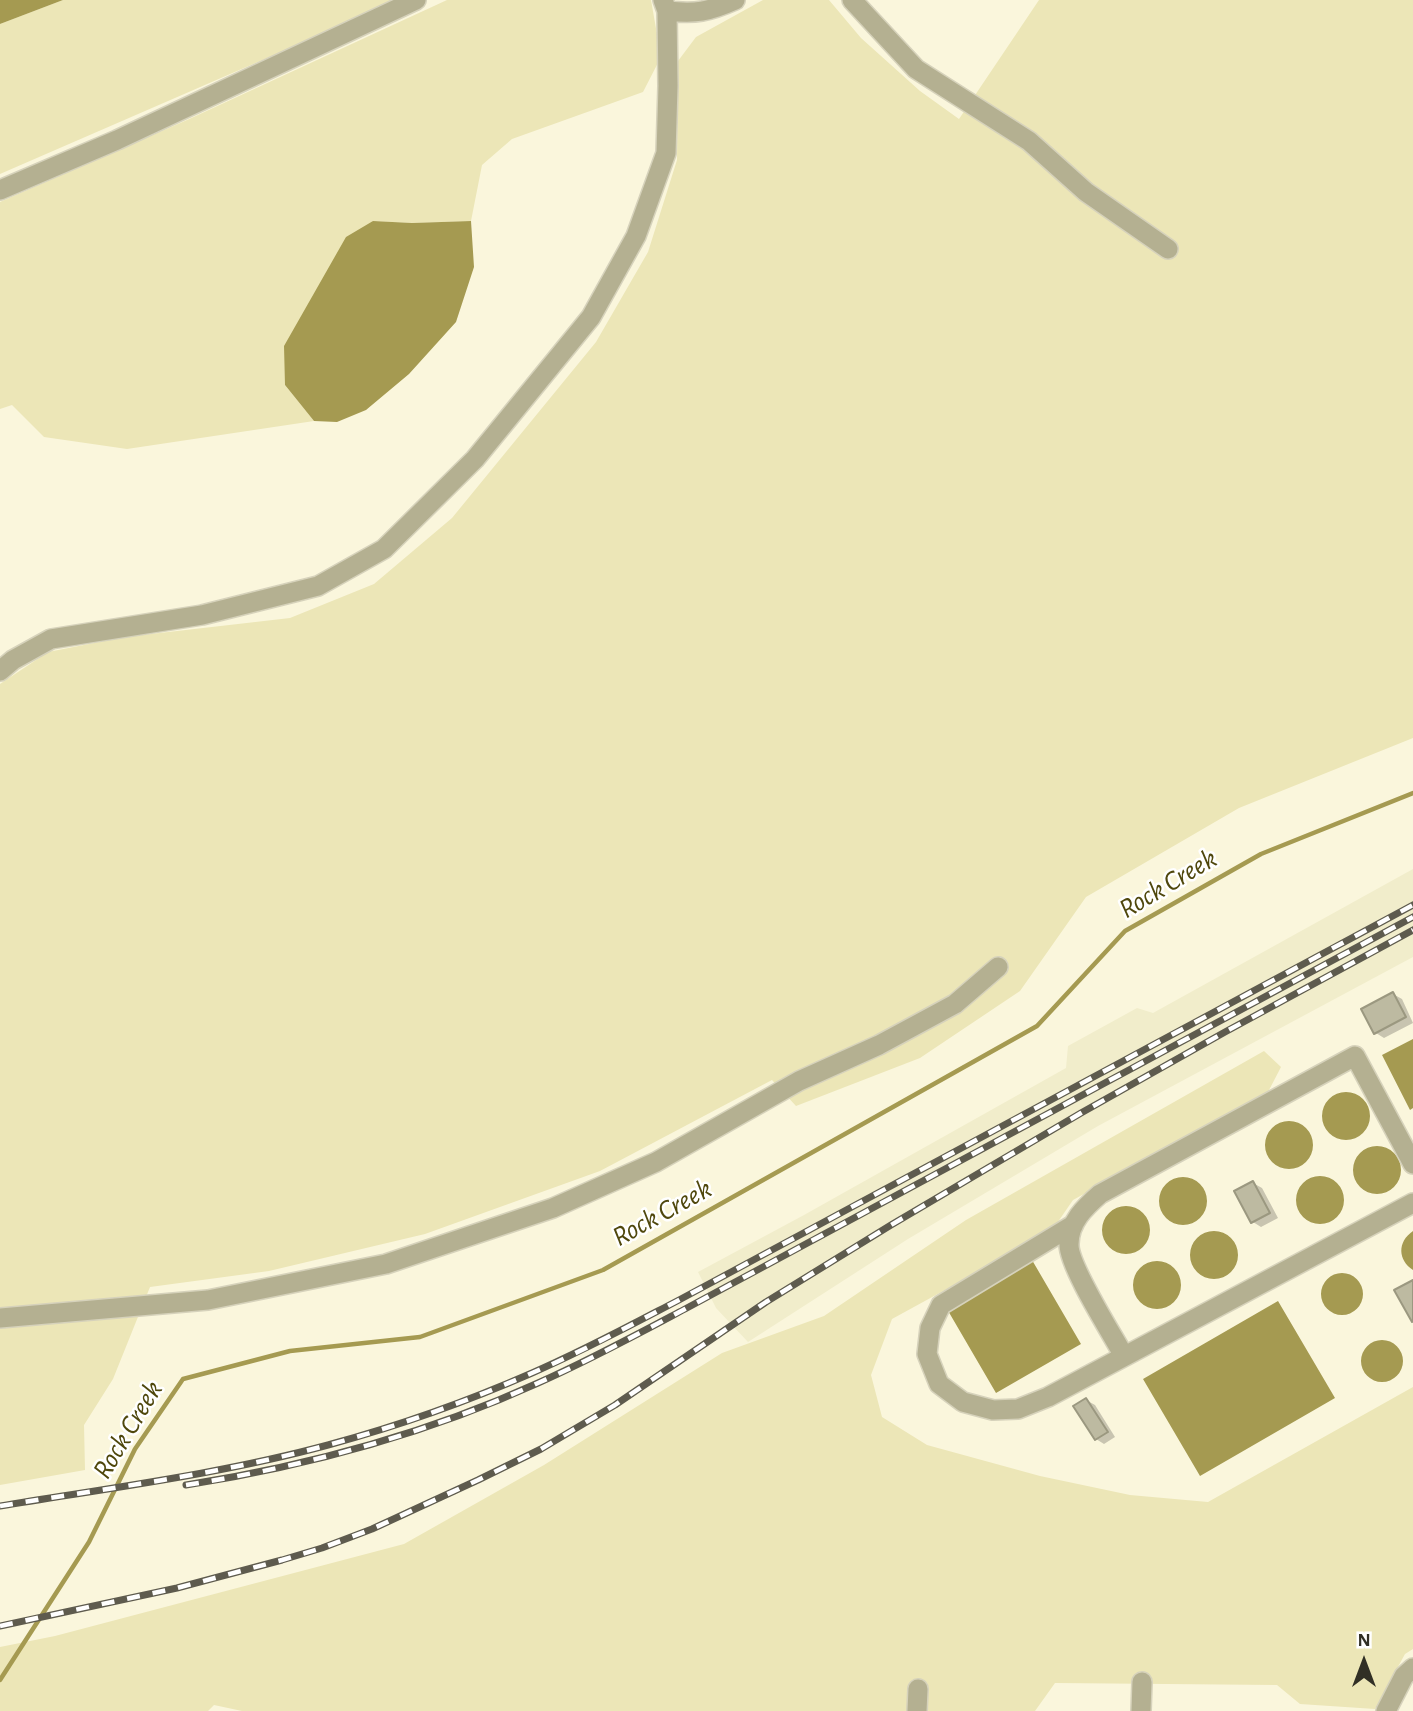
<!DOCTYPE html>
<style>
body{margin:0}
#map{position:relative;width:1413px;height:1711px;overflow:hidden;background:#faf6dc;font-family:"Alegreya Sans",sans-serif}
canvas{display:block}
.north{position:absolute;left:1329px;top:1627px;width:70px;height:70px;-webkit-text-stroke:5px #fff;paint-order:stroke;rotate:0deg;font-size:19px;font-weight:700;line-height:28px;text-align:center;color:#312f25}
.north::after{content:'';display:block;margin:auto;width:24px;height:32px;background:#312f25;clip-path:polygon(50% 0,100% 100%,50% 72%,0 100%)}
</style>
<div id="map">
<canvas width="1413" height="1711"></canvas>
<div class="north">N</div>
</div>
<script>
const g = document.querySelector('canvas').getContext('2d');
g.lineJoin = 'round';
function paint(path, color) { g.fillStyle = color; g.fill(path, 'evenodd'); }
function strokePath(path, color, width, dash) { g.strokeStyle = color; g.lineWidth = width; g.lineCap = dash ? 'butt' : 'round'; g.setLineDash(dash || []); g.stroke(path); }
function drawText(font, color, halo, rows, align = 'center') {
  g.font = font + ' "Alegreya Sans",sans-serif'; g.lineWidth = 5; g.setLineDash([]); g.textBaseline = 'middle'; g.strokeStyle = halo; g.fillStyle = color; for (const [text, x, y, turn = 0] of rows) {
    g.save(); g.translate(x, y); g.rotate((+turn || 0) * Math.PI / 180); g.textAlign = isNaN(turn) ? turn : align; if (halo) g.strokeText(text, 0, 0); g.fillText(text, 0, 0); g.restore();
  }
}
const built = new Path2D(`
 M1413 869V957L1098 1126 908 1239 748 1342 716 1308 698 1272 804 1215 1066 1068 1068 1046 1137 1008 1153 1013Z`);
const green = new Path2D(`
 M63 0H392L320 35 0 174V24Z
 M447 0H651L661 57 643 92 512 139 482 165 471 221 412 223 373 221 285 385 314 421 127 449 44 437 12 405 0 409V202L187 120Z
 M763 0H829L861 38 920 91 959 119 1039 0H1413V738L1239 808 1086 897 1020 991 920 1058 796 1106 772 1080 600 1171 425 1234 269 1271 150 1287 113 1379 84 1425 85 1470 0 1485V684L48 652 125 637 290 618 374 584 452 518 596 342 648 252 677 160 678 61 696 37Z
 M1264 1051 1281 1067 1267 1094 1073 1200 1051 1232 892 1319 871 1375 882 1417 927 1445 1040 1476 1130 1495 1208 1502 1413 1387V1649L1405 1654 1375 1709 1300 1704 1277 1685 1055 1683 1035 1711H242L214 1705 208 1711H0V1647L55 1636 404 1544 544 1465 722 1353 824 1316 966 1220Z`);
const water = new Path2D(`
 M0 0H63L0 24Z
 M373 221 412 223 471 221 474 267 456 322 409 374 366 410 337 422 314 421 285 385 284 346 346 237Z
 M1413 1039V1108L1410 1110 1382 1055Z
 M1322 1116a24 24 0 1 1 48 0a24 24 0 1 1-48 0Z
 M1265 1145a24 24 0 1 1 48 0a24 24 0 1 1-48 0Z
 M1353 1170a24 24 0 1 1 48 0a24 24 0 1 1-48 0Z
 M1296 1200a24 24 0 1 1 48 0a24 24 0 1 1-48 0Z
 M1159 1201a24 24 0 1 1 48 0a24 24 0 1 1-48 0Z
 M1102 1230a24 24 0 1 1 48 0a24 24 0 1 1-48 0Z
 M1413 1231V1270C1398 1260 1397 1242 1413 1231Z
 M1190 1255a24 24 0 1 1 48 0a24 24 0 1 1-48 0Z
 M1032 1260 1081 1344 996 1393 947 1309Z
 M1133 1285a24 24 0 1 1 48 0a24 24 0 1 1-48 0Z
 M1321 1294a21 21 0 1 1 42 0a21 21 0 1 1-42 0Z
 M1278 1301 1335 1398 1200 1476 1143 1379Z
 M1361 1361a21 21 0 1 1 42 0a21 21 0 1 1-42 0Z`);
const shadow = new Path2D(`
 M1393 994 1402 999 1413 1023 1384 1038 1376 1033Z
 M1253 1183 1262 1188 1278 1218 1261 1227 1253 1222Z
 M1086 1400 1095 1405 1115 1437 1104 1444 1096 1439Z`);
const stream = new Path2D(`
 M0 1680 89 1542 135 1449 183 1379 290 1351 420 1337 603 1270 1037 1026 1125 931 1261 854 1413 793`);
const building = new Path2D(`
 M1393 992 1406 1017 1374 1034 1361 1009Z
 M1253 1181 1270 1213 1251 1223 1234 1191Z
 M1413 1280V1321L1412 1322 1394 1290Z
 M1086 1398 1108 1432 1095 1440 1073 1406Z`);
const minor = new Path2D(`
 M852 0 916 69 1029 141 1086 192 1168 249
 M667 11C696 14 708 12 735 0
 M0 190 117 140 416 0
 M0 671 13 660 51 639 202 615 318 586 384 549 475 459 591 317 636 236 666 153 668 86 667 11 663 0
 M1073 1225 941 1305 930 1328 927 1354 939 1384 963 1402 993 1410 1018 1409 1048 1397 1413 1203
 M0 1318 208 1300 386 1264 553 1208 656 1162 799 1081 879 1045 955 1004 998 967
 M1124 1356C1112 1334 1068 1265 1069 1244 1069 1222 1085 1207 1100 1194L1355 1056 1413 1164
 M917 1711 918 1689
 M1141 1711 1142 1682
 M1386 1711 1404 1676 1413 1668`);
const rail = new Path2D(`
 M186 1485C307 1466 426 1434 538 1383 588 1361 636 1335 685 1309L1413 917
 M0 1506C109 1488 221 1474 328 1445 398 1426 466 1402 532 1373 583 1351 631 1325 679 1300L1413 905
 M0 1626 177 1588 282 1560 322 1548 372 1529 478 1480 541 1449 615 1405 766 1302 891 1225 1081 1113 1225 1032 1413 930`);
const waterNames = [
 ["Rock Creek",1168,884,-31],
 ["Rock Creek",662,1213,-29],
 ["Rock Creek",128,1430,-59]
];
paint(built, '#f1edcb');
paint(green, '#ece6b7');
paint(water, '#a59a51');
paint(shadow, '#0003');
strokePath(stream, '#a59a51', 4.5);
paint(building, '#bdbaa1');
strokePath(building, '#9b9880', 2);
strokePath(minor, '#d6d2bb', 22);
strokePath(minor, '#b4b091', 19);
strokePath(rail, '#5e5b4e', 7);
strokePath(rail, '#fff', 4.5, [13]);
drawText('italic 28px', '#4f470c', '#fff', waterNames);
</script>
